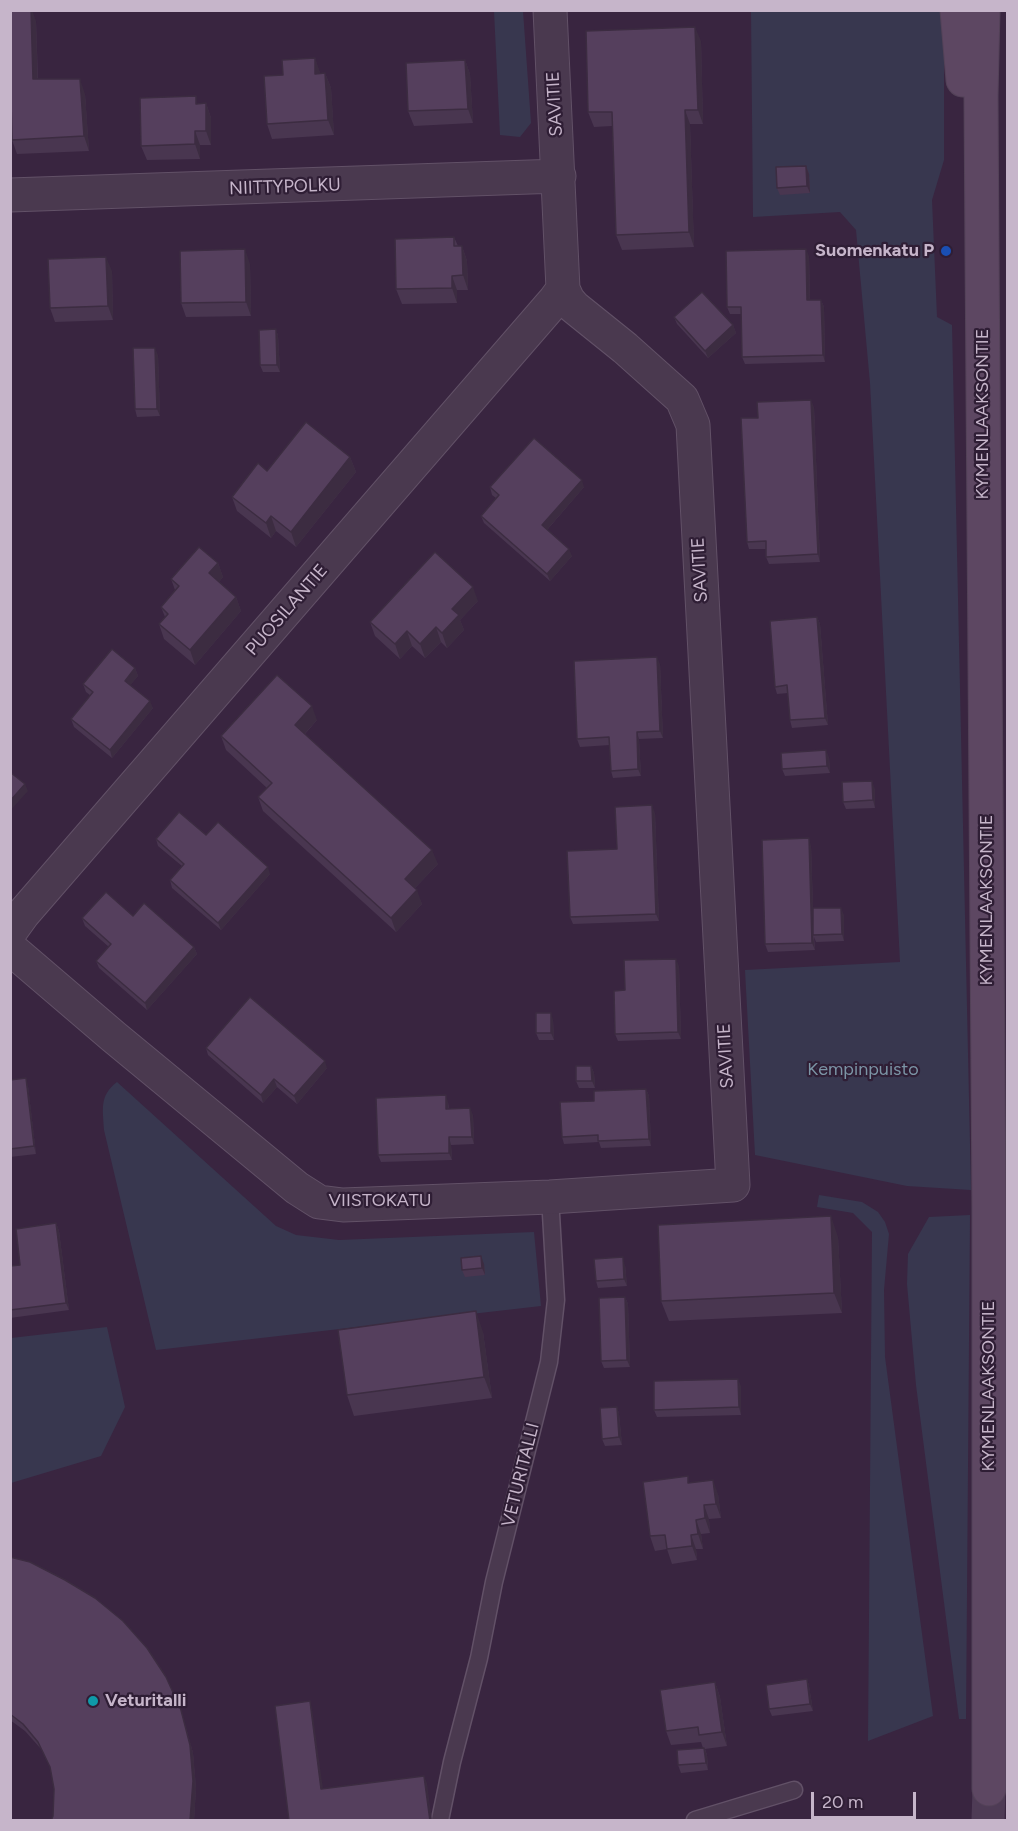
<!DOCTYPE html>
<style>
body{margin:0}
#map{position:relative;width:1018px;height:1831px;overflow:hidden;background:#392540;font-family:Figtree,sans-serif}
canvas{display:block}
.frame{position:absolute;inset:0;border:12px solid #c6b5ca;pointer-events:none}
.scale{position:absolute;left:811px;top:1792px;width:105px;height:27px;box-sizing:border-box;border:3px solid #c6b5ca;border-top:0;padding-left:8px;font-size:18px;line-height:21px;white-space:nowrap;color:#c6b5ca;-webkit-text-stroke:4px #2f1e35;paint-order:stroke}
</style>
<div id="map">
<canvas width="1018" height="1831"></canvas>
<div class="frame"></div>
<div class="scale">20 m</div>
</div>
<script>
const g = document.querySelector('canvas').getContext('2d');
g.lineJoin = 'round';
function paint(path, color) { g.fillStyle = color; g.fill(path, 'evenodd'); }
function strokePath(path, color, width, dash) { g.strokeStyle = color; g.lineWidth = width; g.lineCap = dash ? 'butt' : 'round'; g.setLineDash(dash || []); g.stroke(path); }
function drawText(font, color, halo, rows, align = 'center') {
  g.font = font + ' Figtree,sans-serif'; g.lineWidth = 4.5; g.setLineDash([]); g.textBaseline = 'middle'; g.strokeStyle = halo; g.fillStyle = color; for (const [text, x, y, turn = 0] of rows) {
    g.save(); g.translate(x, y); g.rotate((+turn || 0) * Math.PI / 180); g.textAlign = isNaN(turn) ? turn : align; if (halo) g.strokeText(text, 0, 0); g.fillText(text, 0, 0); g.restore();
  }
}
const green = new Path2D(`
 M494 11H523L531 123 520 137 500 135Z
 M751 11H941L944 38V160L932 200 937 317 952 325 971 1190 907 1186 755 1155 745 970 900 962 870 383 856 230 840 212 753 217Z
 M117 1082 276 1226 296 1235 339 1240 534 1232 541 1306 156 1350 104 1130C103 1109 99 1096 117 1082Z
 M819 1195 862 1202 878 1212 885 1222 889 1234 884 1290 885 1357 933 1716 868 1741 872 1232 853 1213 817 1207Z
 M970 1215 966 1719H959L916 1385 907 1284 908 1254 929 1217Z
 M107 1327 125 1407 101 1456 11 1483V1338Z`);
const secondaryTunnel = new Path2D(`
 M988 1820 989 1789`);
const service = new Path2D(`
 M440 1820 452 1762 479 1658 494 1582 549 1362 556 1300 550 1197
 M695 1820 794 1790`);
const minor = new Path2D(`
 M10 195 559 176
 M10 932 23 914 555 300 563 289
 M10 948 114 1037 297 1188 319 1202 343 1205 550 1197 733 1185 693 425 682 399 625 348 574 307 568 300 563 289 550 10`);
const secondary = new Path2D(`
 M957 10 963 80
 M983 10 981 96 982 251 989 1207V1789`);
const wall = new Path2D(`
 M10 10 36 21 38 79 85 94 89 151 17 154 12 140V115H10Z
 M701 41 703 124H690L694 247 622 250 616 235 612 126 594 127 588 112Z
 M315 58 320 74 325 73 331 88 334 135 272 139 267 124 283 75Z
 M465 60 470 74 473 123 414 126 408 111Z
 M199 103H206L211 118V145H200V159L147 160 141 146Z
 M806 166 809 174 810 193 780 195 777 188Z
 M454 237 458 246H462L467 261 468 290H457V303L402 304 396 289Z
 M809 256 810 300H821L824 307 825 362 745 364 742 357 741 314H730L727 307Z
 M250 264 251 316 186 317 181 303Z
 M112 271 113 320 55 322 50 308Z
 M674 317 733 325 736 333 708 358 677 324Z
 M276 329 278 336 280 372H263L260 365Z
 M158 355 160 416 137 417 135 409Z
 M814 407 820 562 769 564 766 557V549H749L747 542Z
 M350 457 356 472 296 547 276 531 271 538 237 511 232 497 267 471Z
 M490 487H584L547 530 572 556 550 581 484 523 481 516 496 498 492 495Z
 M218 563 223 577 219 582 236 597 241 611 195 665 164 639 159 624 165 617 161 607 175 590 171 579Z
 M478 601 460 620 464 630 447 648 441 642 425 658 412 646 400 659 375 636 370 622Z
 M817 617 820 624 828 725 792 728 790 720 788 693 777 694 775 687Z
 M660 664 663 738 639 739 641 776 613 778 611 771 610 745 580 747 577 739Z
 M135 668 138 676 130 685 153 708 112 758 74 727 71 719 91 696 86 692 83 684Z
 M317 720 305 734 438 864 415 888 422 904 396 932 263 811 258 797 267 788 226 750 221 736Z
 M829 757 830 773 785 776 782 769Z
 M875 789V808L846 809 843 802Z
 M655 813 659 921 573 924 570 917 617 849Z
 M206 835 270 874 221 930 172 888 170 880 182 866 158 846 156 839Z
 M811 846 813 908 844 915V941L816 942 814 937 815 950 768 952 765 944Z
 M133 916 194 947 197 954 147 1010 99 968 96 961 109 947 85 926 82 918Z
 M679 966 681 1039 618 1041 615 1034 625 990Z
 M553 1020 554 1040H539L536 1033Z
 M206 1048 327 1068 297 1104 277 1087 263 1103 208 1055Z
 M591 1066 594 1073 595 1088H579L576 1081Z
 M10 1080 28 1086 36 1154 10 1157Z
 M646 1089 649 1096 651 1146 601 1148 599 1142 564 1144 562 1137 594 1101Z
 M448 1102 449 1109 473 1115 474 1144 451 1145 452 1160 381 1162 378 1155Z
 M56 1223 59 1231 69 1310 10 1318V1266L20 1265Z
 M838 1237 842 1313 669 1321 661 1301Z
 M484 1264 485 1275 465 1277 462 1270Z
 M625 1265 627 1286 598 1288 596 1281Z
 M625 1297 628 1304 630 1367 604 1368 601 1361Z
 M483 1332 492 1398 354 1416 347 1395Z
 M741 1386V1415L657 1417 654 1410Z
 M617 1407 619 1414 622 1445 605 1446 602 1439Z
 M690 1483 718 1494 721 1518 709 1519 710 1533 701 1534 703 1549H696L697 1560 672 1564 667 1549 655 1551 650 1536Z
 M10 1557 181 1710 193 1753 196 1788 194 1821H51L53 1816 54 1789 51 1770 41 1749 25 1731 10 1720Z
 M807 1679 809 1686 813 1711 772 1716 769 1709Z
 M715 1682 720 1697 727 1746 705 1749 707 1755 708 1770 681 1773 678 1765 703 1748 701 1742 671 1745 666 1731Z`);
const shadedWall = new Path2D(`
 M31 10H32L36 21 38 93 33 79Z
 M695 27 701 41 703 124 698 110Z
 M315 58 320 72 321 88 315 74Z
 M465 60 470 74 473 123 468 109Z
 M325 73 331 88 334 135 328 120Z
 M80 79 85 94 89 151 84 136Z
 M206 103 211 118V145L206 131Z
 M685 110 690 124 694 247 689 232Z
 M195 131 200 145V159L195 144Z
 M806 166 809 174 810 193 807 186Z
 M462 246 467 261 468 290 463 275Z
 M245 249 250 264 251 316 246 302Z
 M806 249 809 256 810 308 807 300Z
 M106 257 112 271 113 320 108 306Z
 M452 276 457 290V303L452 288Z
 M821 300 824 307 825 362 823 355Z
 M733 325 736 333 708 358 705 351Z
 M276 329 278 336 280 372 277 365Z
 M155 348 158 355 160 416 157 409Z
 M811 400 814 407 820 562 818 554Z
 M350 457 356 472 296 547 291 532Z
 M582 480 584 487 545 532 542 525Z
 M271 516 276 531 271 538 266 523Z
 M569 549 572 556 550 581 547 574Z
 M218 563 223 577 214 588 209 573Z
 M473 587 478 601 460 620 464 630 447 648 442 633 452 609Z
 M236 597 241 611 195 665 190 650Z
 M817 617 820 624 828 725 825 718Z
 M436 627 441 642 425 658 420 644Z
 M407 631 412 646 400 659 395 644Z
 M657 657 660 664 663 738 660 731Z
 M135 668 138 676 128 688 125 681Z
 M150 701 153 708 112 758 110 750Z
 M312 706 317 720 300 739 295 725Z
 M637 732 639 739 641 776 638 769Z
 M826 750 829 757 830 773 827 766Z
 M872 781 875 789V808L873 800Z
 M25 784 28 791 10 811V801Z
 M652 805 655 813 659 921 656 914Z
 M809 838 811 846 814 935H813L815 950 812 943Z
 M432 850 438 864 410 893 405 879Z
 M268 867 270 874 221 930 218 923Z
 M417 890 422 904 396 932 391 918Z
 M841 908 844 915V941L842 934Z
 M194 947 197 954 147 1010 145 1003Z
 M676 959 679 966 681 1039 678 1032Z
 M551 1013 553 1020 554 1040 551 1033Z
 M325 1061 327 1068 297 1104 294 1096Z
 M591 1066 594 1073 595 1088 592 1081Z
 M26 1078 28 1086 36 1154 34 1146Z
 M274 1079 277 1087 263 1103 261 1095Z
 M646 1089 649 1096 651 1146 649 1139Z
 M446 1095 448 1102 449 1116 446 1109Z
 M470 1108 473 1115 474 1144 472 1137Z
 M449 1137 451 1145 452 1160 449 1153Z
 M831 1216 838 1237 842 1313 834 1293Z
 M56 1223 59 1231 69 1310 66 1303Z
 M481 1256 484 1264 485 1275 482 1268Z
 M623 1257 625 1265 627 1286 624 1279Z
 M625 1297 628 1304 630 1367 627 1360Z
 M476 1311 483 1332 492 1398 484 1377Z
 M738 1379 741 1386V1415L739 1407Z
 M617 1407 619 1414 622 1445 619 1437Z
 M713 1480 718 1494 721 1518 716 1504Z
 M704 1505 709 1519 710 1533 705 1518Z
 M696 1520 701 1534 703 1549 698 1534Z
 M691 1535 696 1549 697 1560 692 1546Z
 M807 1679 809 1686 813 1711 810 1704Z
 M715 1682 720 1697 727 1746 722 1732Z
 M310 1701 312 1709 324 1797 321 1789Z
 M181 1710 193 1753 196 1788 194 1821H190Z
 M704 1748 707 1755 708 1770 706 1763Z
 M424 1776 427 1783 432 1821H430Z`);
const building = new Path2D(`
 M10 10H31L33 79H80L84 136 12 140 11 101H10Z
 M695 27 698 110H685L689 232 616 235 612 112H588L586 31Z
 M315 58V74L325 73 328 120 267 124 264 76 283 75 282 60Z
 M465 60 468 109 408 111 406 63Z
 M196 96V104L206 103V131H195V144L141 146 140 98Z
 M806 166 807 186 777 188 776 167Z
 M454 237V246H462L463 275 452 276V288L396 289 395 239Z
 M245 249 246 302 181 303 180 251Z
 M806 249 807 300H821L823 355 742 357 741 307H727L726 251Z
 M106 257 108 306 50 308 48 259Z
 M702 292 733 325 705 351 674 317Z
 M276 329 277 365H260L259 330Z
 M133 348H155L157 409H135Z
 M811 400 818 554 766 557V541L747 542 741 418H758L757 402Z
 M306 422 350 457 291 532 271 516 266 523 232 497 258 463 267 471Z
 M534 438 582 480 542 525 569 549 547 574 481 516 499 495 490 487Z
 M199 547 218 563 209 573 236 597 190 650 159 624 168 614 161 607 179 586 171 579Z
 M435 552 473 587 452 609 459 615 442 633 436 627 420 644 407 631 395 644 370 622Z
 M817 617 825 718 790 720 787 685 775 687 770 621Z
 M112 649 135 668 125 681 150 701 110 750 71 719 93 692 83 684Z
 M657 657 660 731 637 732 638 769 611 771 609 737 577 739 574 661Z
 M277 675 312 706 295 725 432 850 405 879 417 890 391 918 258 797 272 783 221 736Z
 M826 750 827 766 782 769 781 753Z
 M10 772 25 784 10 801Z
 M872 781 873 800 843 802 842 782Z
 M652 805 656 914 570 917 567 851 617 849 615 807Z
 M179 812 206 835 218 822 268 867 218 923 170 880 184 864 156 839Z
 M809 838 812 943 765 944 762 840Z
 M106 892 133 916 144 903 194 947 145 1003 96 961 111 944 82 918Z
 M813 908H841L842 934 813 935Z
 M676 959 678 1032 615 1034 614 991 625 990 624 960Z
 M250 997 325 1061 294 1096 274 1079 261 1095 206 1048Z
 M536 1013H551V1033H536Z
 M576 1066H591L592 1081H576Z
 M26 1078 34 1146 10 1149V1080Z
 M646 1089 649 1139 598 1141V1135L562 1137 560 1102 594 1101V1091Z
 M446 1095V1109L470 1108 472 1137H449V1153L378 1155 376 1098Z
 M831 1216 834 1293 661 1301 658 1225Z
 M56 1223 66 1303 10 1310V1266L20 1265 16 1229Z
 M481 1256 482 1268 462 1270 461 1258Z
 M623 1257 624 1279 596 1281 594 1259Z
 M625 1297 627 1360 601 1361 599 1298Z
 M476 1311 484 1377 347 1395 338 1330Z
 M738 1379 739 1407 654 1410V1381Z
 M617 1407 619 1437 602 1439 600 1408Z
 M688 1476V1483L713 1480 716 1504 704 1505 705 1518 696 1520 698 1534 691 1535 692 1546 667 1549 665 1535 650 1536 643 1482Z
 M10 1557 30 1562 65 1580 95 1598 123 1621 147 1648 166 1677 181 1710 190 1745 193 1781 190 1821H51L53 1816 54 1789 50 1767 38 1742 23 1724 10 1714Z
 M807 1679 810 1704 769 1709 766 1685Z
 M715 1682 722 1732 699 1735 698 1727 666 1731 660 1690Z
 M310 1701 321 1789 424 1776 430 1821H289L275 1706Z
 M704 1748 706 1763 678 1765 677 1750Z`);
const markers = [
 [946,251,6,"#1a4fb4"],
 [93,1701,6,"#0f9aa8"]
];
const streetNames = [
 ["SAVITIE",555,104,-93],
 ["NIITTYPOLKU",285,187,-2],
 ["KYMENLAAKSONTIE",983,414,-90],
 ["SAVITIE",700,570,-93],
 ["PUOSILANTIE",287,610,-49],
 ["KYMENLAAKSONTIE",987,900,-90],
 ["SAVITIE",726,1056,-93],
 ["VIISTOKATU",380,1201],
 ["KYMENLAAKSONTIE",989,1386,-90],
 ["VETURITALLI",521,1475,-76]
];
const poiNames = [
 ["Suomenkatu P",934,251],
 ["Veturitalli",105,1701,"left"]
];
const parkNames = [
 ["Kempinpuisto",863,1070]
];
paint(green, '#38374f');
strokePath(secondaryTunnel, '#4e3b55', 33, [33, 16]);
strokePath(service, '#625167', 19);
strokePath(minor, '#625167', 35);
strokePath(secondary, '#534258', 35);
strokePath(service, '#4a394f', 16);
strokePath(minor, '#4a394f', 33);
strokePath(secondary, '#5d4762', 33);
paint(wall, '#493650');
paint(shadedWall, '#3c2c41');
paint(building, '#553f5d');
strokePath(building, '#3c2c41', 1.5);
for (const [x, y, r, color] of markers) { const dot = new Path2D(); dot.arc(x, y, r, 0, 2 * Math.PI); g.fillStyle = color; g.fill(dot); strokePath(dot, '#2f1e35', 2); }
drawText('18px', '#c6b5ca', '#2f1e35', streetNames);
drawText('bold 18px', '#c6b5ca', '#2f1e35', poiNames, 'right');
drawText('18px', '#7b94a5', '#2f1e35', parkNames);
</script>
